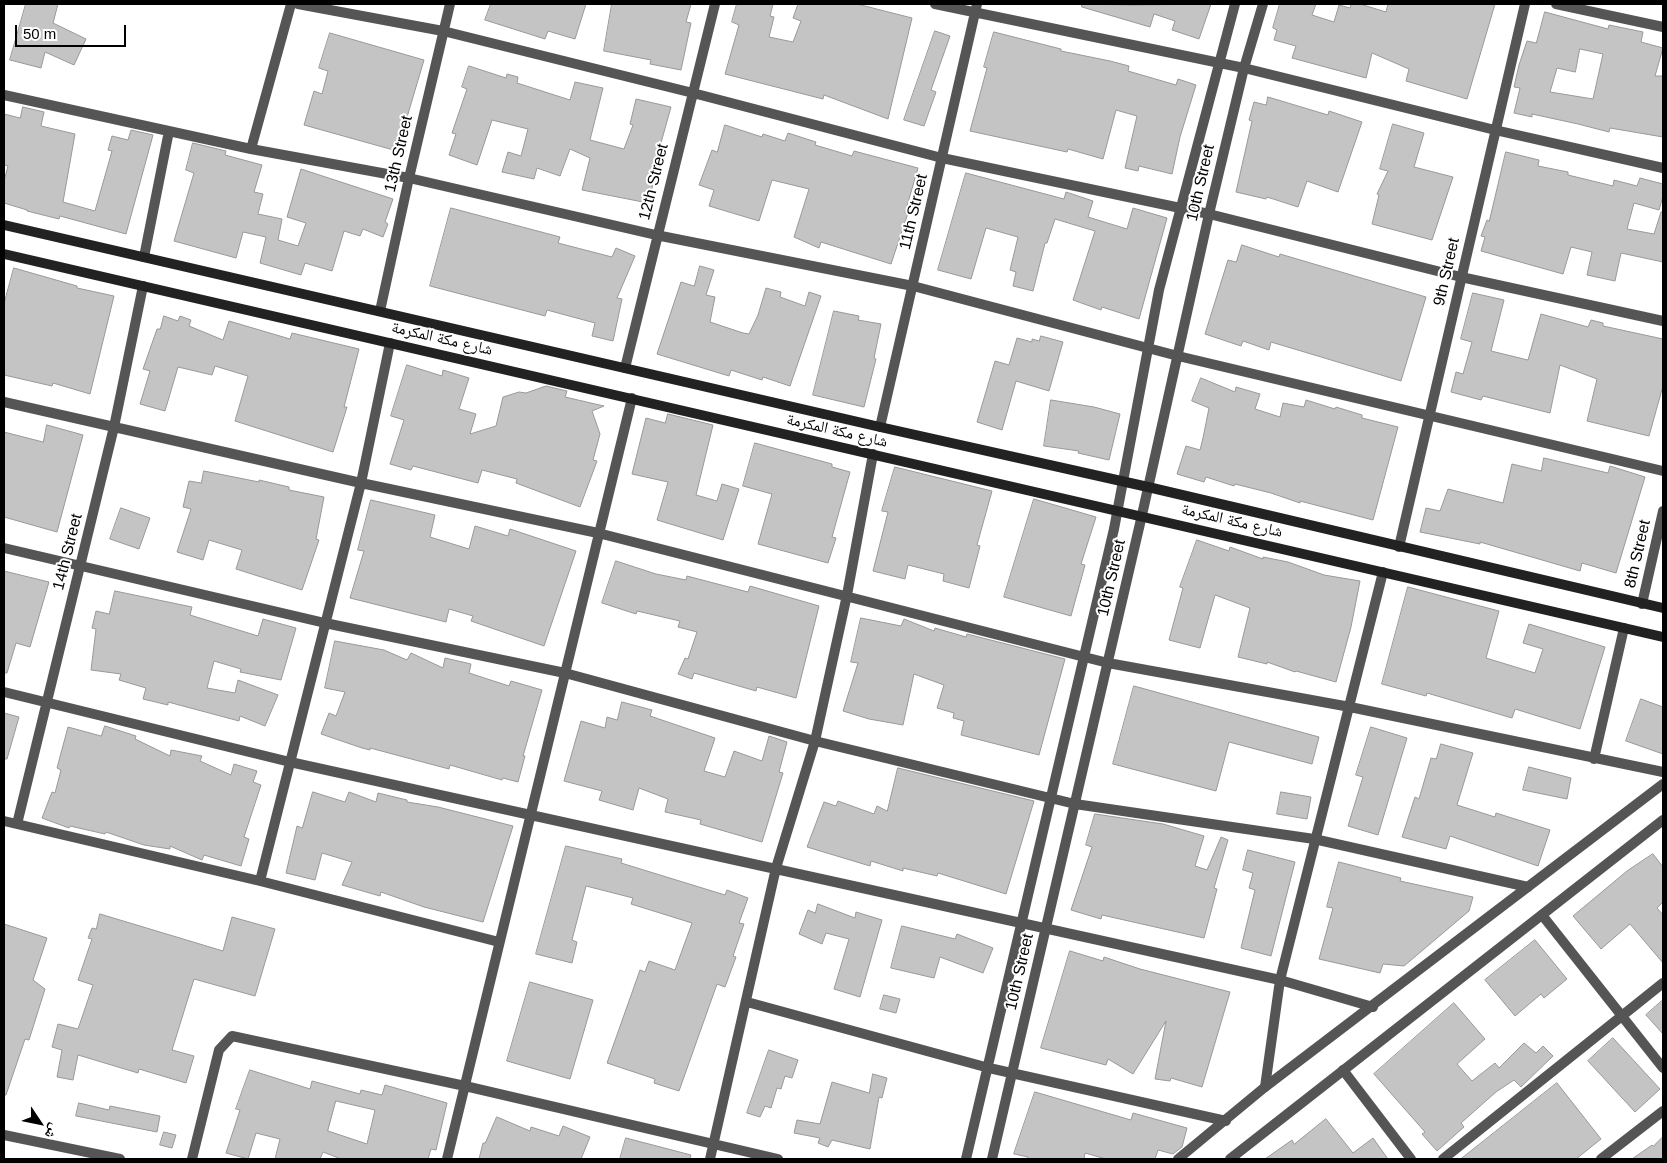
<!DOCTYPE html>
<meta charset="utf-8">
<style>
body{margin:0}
#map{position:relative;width:1667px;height:1163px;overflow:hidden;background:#fff;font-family:Helvetica,"Noto Naskh Arabic",sans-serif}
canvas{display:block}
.frame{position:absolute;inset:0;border:5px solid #000;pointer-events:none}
.north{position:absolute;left:15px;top:1098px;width:50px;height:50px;-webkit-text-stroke:4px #fff;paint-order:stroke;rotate:124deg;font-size:14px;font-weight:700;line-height:20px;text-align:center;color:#000}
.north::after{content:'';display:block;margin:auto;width:18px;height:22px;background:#000;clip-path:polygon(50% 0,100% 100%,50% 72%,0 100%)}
.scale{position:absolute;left:15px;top:25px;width:111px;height:22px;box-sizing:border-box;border:2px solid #000;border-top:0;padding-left:6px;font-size:15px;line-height:18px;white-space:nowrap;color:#000;-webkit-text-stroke:4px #fff;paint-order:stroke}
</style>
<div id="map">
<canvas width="1667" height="1163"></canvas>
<div class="frame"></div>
<div class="north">ش</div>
<div class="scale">50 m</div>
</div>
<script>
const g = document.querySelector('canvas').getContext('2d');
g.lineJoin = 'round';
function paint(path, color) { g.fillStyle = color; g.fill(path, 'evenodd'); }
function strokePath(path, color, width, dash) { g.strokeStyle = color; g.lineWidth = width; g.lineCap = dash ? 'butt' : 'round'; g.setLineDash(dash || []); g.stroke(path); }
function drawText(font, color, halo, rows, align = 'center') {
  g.font = font + ' Helvetica,"Noto Naskh Arabic",sans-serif'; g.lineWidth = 4; g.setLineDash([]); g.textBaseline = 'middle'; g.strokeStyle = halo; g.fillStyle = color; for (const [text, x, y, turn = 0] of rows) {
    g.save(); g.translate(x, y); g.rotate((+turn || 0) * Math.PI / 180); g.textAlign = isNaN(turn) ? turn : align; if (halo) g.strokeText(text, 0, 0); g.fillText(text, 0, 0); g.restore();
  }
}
const building = new Path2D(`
 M26 4H58L53 23 86 39 74 65 45 52 41 68 10 60Z
 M491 4H586L575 39 548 31 545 39 485 20Z
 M612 4H691L686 22 691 23 681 70 650 64 651 60 604 51Z
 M737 4H773L770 16 774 17 769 37 793 42 801 21 793 18 798 4H857L912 18 888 119 824 95 823 99 725 74 739 25 732 22Z
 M1082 4 1132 5 1211 4 1199 39 1172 30 1175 21 1154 14 1150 27 1082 7Z
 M1280 4H1316L1312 15 1334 22 1339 5 1350 8 1351 4H1360L1386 12 1388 4H1495L1467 99 1406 81 1409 69 1372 53 1366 78 1292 58 1296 46 1274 40 1277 30 1273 28Z
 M1545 12 1608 29 1609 25 1643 32 1641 42 1663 48 1655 76H1663V137L1610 128 1609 132 1578 124 1532 114V117L1514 113 1520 88 1514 87 1519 65 1527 41 1536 43ZM1580 49 1603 54 1593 99 1550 92 1557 68 1575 72Z
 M935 31 950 36 931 90 936 92 924 126 904 120Z
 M994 32 1061 49V51L1110 61 1129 66 1128 71 1176 85 1178 79 1196 85 1180 137 1172 174 1139 166 1138 171 1125 168 1137 116 1116 110 1103 159 1068 149 1067 152 970 131 987 68 984 67Z
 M330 33 424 60 397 151 304 125 314 91 322 94 328 71 319 68Z
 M469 66 506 78 507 74 518 77 517 83 570 100 575 82 603 88 590 140 624 149 633 125 630 124 636 99 671 107 657 157 660 158 648 203 582 190 590 158 570 149 560 176 537 168 534 179 502 172 508 152 521 156 528 129 492 120 477 165 449 155 456 134 452 133 467 89 462 87Z
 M1268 97 1328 115 1329 111 1362 122 1338 192 1307 181 1298 207 1267 197 1266 199 1236 192 1252 121 1249 120 1254 102 1266 105Z
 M23 107 44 112 41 126 75 134 63 202 95 211 112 151 108 150 112 136 128 140 131 130 153 135 126 234 60 216 59 219 27 211V210L4 203V181L8 166 4 165V114L20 118Z
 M1393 124 1424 133 1414 167 1453 177 1432 240 1372 224 1379 195 1377 194 1388 171 1380 169Z
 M725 125 762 137 763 134 785 141 788 133 816 142 815 145 852 156 854 151 918 168 905 213H908L891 264 821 242 819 248 794 237 809 189 772 180 759 221 709 206 714 190 699 185 712 150 717 152Z
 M193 143 226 151 225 155 262 165 254 192 263 194 258 214 282 219 278 240 298 246 306 223 287 217 301 169 393 199 385 222 388 224 383 237 363 229 360 236 344 231 332 271 305 263 301 275 260 263 266 237 243 232 236 258 174 241 194 173 186 170Z
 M1506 152 1539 160 1538 166 1568 172V175L1613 186 1614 180 1637 186 1640 178 1663 184V196L1659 210 1634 203 1627 229 1654 234 1661 212H1663V262L1621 253 1615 281 1587 275 1592 252 1571 247 1563 274 1481 251 1485 237 1481 236 1487 220 1489 221Z
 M966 173 1064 199 1066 192 1093 201 1088 217 1127 229 1133 208 1167 218 1139 319 1102 307 1101 310 1073 300 1095 231 1055 219 1047 243H1045L1033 291 1013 286 1016 272 1010 270 1018 237 986 228 971 279 938 270Z
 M451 208 560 237 558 243 612 257 616 248 635 256 617 298 622 299 613 341 592 336 595 323 547 310 545 316 430 286Z
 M1242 245 1279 257 1280 254 1426 297 1401 381 1271 342 1269 350 1243 341 1241 346 1205 334 1228 260 1236 262Z
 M700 266 714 270 706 295 715 297 710 322 743 333 749 334 758 315 766 288 781 292 780 297 805 306 809 292 821 296 790 386 763 377 762 380 731 370 729 376 657 354 681 282 694 286Z
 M14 268 77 286V288L114 296 90 394 53 383 52 386 4 375V304Z
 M1473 293 1504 300 1491 351 1528 360 1541 314 1588 327 1591 320 1603 323V326L1663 339V386L1649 436 1587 421 1597 379 1560 365 1550 413 1483 396 1481 400 1451 392 1456 372 1463 374 1472 342 1461 339Z
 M834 311 859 316 858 320 881 324 874 358 876 359 864 407 813 395Z
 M164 316 178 321 180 316 191 320 189 326 223 340 229 321 290 339 292 333 359 349 344 407H347L333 452 235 421 248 376 215 366 212 375 178 367 165 411 140 404 150 371 143 369 157 329H160Z
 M1041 336 1063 342 1049 391 1016 381 1002 430 977 422 995 361 1009 365 1017 338 1032 342V339L1039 341Z
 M407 365 442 376 443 370 469 378 459 409 476 414 470 434 496 426 503 397 519 392 526 393 546 386 567 391 565 397 604 406 592 411 600 434 593 460 597 461 580 507 516 483 517 479 482 470 478 483 413 466 411 470 390 464 404 420 391 416Z
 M1201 378 1235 392 1236 387 1260 394 1255 409 1280 417 1283 403 1304 407 1306 400 1335 409 1336 407 1362 415V418L1398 427 1373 520 1300 501V503L1271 493 1235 484 1234 486 1206 477 1204 482 1177 474 1186 446 1200 450 1203 438 1209 408 1192 401Z
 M1051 400 1094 407 1120 414 1109 460 1078 453 1079 451 1044 446Z
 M668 414 713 425 696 495 717 501 722 484 739 489 723 540 657 520 668 482 632 474 646 418 665 423Z
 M47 425 83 435 57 532 4 517V432L43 442Z
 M755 443 832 464V467L850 472 832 537 836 538 828 563 758 544 772 494 743 486Z
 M1544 458 1608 473 1610 466 1645 477 1616 573 1582 563 1580 571 1480 542V544L1420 532 1426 508 1440 511 1448 489 1503 503 1512 464 1541 471Z
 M895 467 992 491 977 545 980 546 969 588 943 581 944 574 908 565 905 579 873 571 888 512 882 511Z
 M204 471 259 482V480L289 487V490L324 497 316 539 319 540 302 590 236 569 242 550 209 540 203 560 177 552 191 509 183 507 189 481 201 483Z
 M1034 499 1096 517 1081 564 1085 565 1071 616 1004 597Z
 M371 500 435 515 430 537 469 549 475 526 508 536 510 529 576 551 544 646 471 621 473 616 449 609 446 622 350 598 364 551 358 550Z
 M121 508 150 518 139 549 110 539Z
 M1197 540 1229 551 1230 547 1263 559V557L1288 562 1324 575 1360 581 1351 627 1336 682 1296 671 1295 672 1267 662V664L1238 657 1250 608 1215 595 1200 648 1169 640 1183 588 1180 587Z
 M616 561 656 574 686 580 687 576 748 592 750 586 819 606 796 698 757 687 756 691 694 673 692 679 678 674 685 658 688 659 697 632 678 627 680 621 637 611 636 614 602 603Z
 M4 571 49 582 30 647 16 643 7 673H4Z
 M1408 587 1499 611 1486 658 1535 673 1543 649 1523 643 1529 624 1605 647 1580 729 1515 709 1512 718 1427 693 1426 696 1382 684Z
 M115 591 192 607 190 615 258 636 263 619 296 628 281 680 240 672 241 669 214 661 207 688 235 693 238 680 278 695 265 726 240 716 239 721 168 702V705L143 699 146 688 119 680 121 674 91 670 96 629 92 628 96 611 109 614Z
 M861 618 901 626 904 619 934 631 935 628 966 637 967 634 1065 659 1039 755 961 735 964 721 953 718 954 713 937 708 944 685 914 674 903 725 869 719 843 711 858 663 851 662Z
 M335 641 384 650 407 660 411 653 443 668 445 658 471 664 469 673 509 686 511 681 542 690 523 756H525L518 782 503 778 502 780 450 765 449 769 370 748V750L362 748 321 734 329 713 336 716 345 692 325 688Z
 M1134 686 1319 737 1312 764 1229 742 1216 791 1113 764Z
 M1641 699 1663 707V754L1626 741Z
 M622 702 652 710 650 716 715 738 704 771 725 777 734 751 762 761 769 736 787 742 779 772 783 773 762 842 700 824 701 820 665 812 668 799 639 788 633 810 599 800 602 791 564 781 581 721 605 728 607 717 617 720Z
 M4 713 19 717 7 759H4Z
 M105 726 136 736 135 739 170 756 171 750 202 756 200 761 231 775 234 764 257 771 253 782 261 785 244 837 249 839 241 866 204 855 202 860 170 846V849L144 845 106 832 105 834 70 826 69 828 42 818 52 792 55 793 61 770 57 768 68 727 101 736Z
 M1371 727 1407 738 1378 835 1348 826 1363 777 1356 775Z
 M1441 744 1473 753 1457 805 1495 817 1496 813 1550 830 1538 866 1450 836 1446 849 1402 837 1415 797 1419 799 1431 758 1436 759Z
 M1529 767 1571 778 1567 799 1523 790Z
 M898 768 1034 801 1006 894 938 873 937 876 903 868V871L871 861 870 866 807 847 824 802 836 806 838 801 874 814 877 806 887 811Z
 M313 792 345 802 349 792 376 802 378 793 407 800V802L438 807 513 826 483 922 424 907 381 892 380 896 342 885 352 862 322 853 315 880 286 873 297 826 302 828Z
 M1281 792 1311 797 1307 819 1277 814Z
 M1095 814 1163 824 1204 836 1195 866 1207 870 1221 837 1228 840 1214 888 1217 889 1204 938 1102 915 1101 919 1071 910 1092 847 1086 845Z
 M566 846 622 859 621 863 725 895 727 890 748 898 739 923 744 924 733 956 736 957 725 987 717 984 679 1091 654 1083 655 1079 607 1063 640 970 645 972 649 961 675 970 692 923 631 904 633 898 586 886 572 940 577 942 572 963 536 954Z
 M1248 850 1295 862 1271 956 1241 948 1255 890 1249 888 1253 873 1243 870Z
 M1653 854 1663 867V902L1657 908 1663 915V963L1630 924 1601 949 1573 916 1627 871Z
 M1339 862 1401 878 1400 881 1473 897 1469 911 1404 966 1383 964 1380 973 1319 959 1333 908 1327 907Z
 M818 904 855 918 856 912 882 920 860 997 834 989 849 939 826 933 822 944 799 934 808 910 815 913Z
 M100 914 223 951 232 917 275 929 255 996 194 979 172 1050 194 1056 186 1083 139 1069 138 1073 78 1055 73 1080 57 1077 62 1050 52 1047 58 1024 78 1029 93 985 78 980 92 939 88 938 92 928 96 929Z
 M4 924 47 938 33 980 45 989 29 1040 25 1039 6 1095H4Z
 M902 926 955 939 957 934 993 948 983 973 940 957 934 978 891 968Z
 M1535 940 1567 979 1544 998 1541 994 1515 1016 1485 980Z
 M1070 951 1103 961 1104 957 1140 969 1230 992 1202 1087 1171 1078 1170 1081 1155 1079 1166 1021 1133 1074 1108 1059 1106 1065 1041 1048Z
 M530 982 593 1000 570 1079 507 1061Z
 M884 995 900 999 896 1013 880 1009Z
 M1663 1000V1034L1646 1015Z
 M1454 1003 1485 1039 1457 1064 1472 1081 1495 1063 1499 1068 1524 1043 1536 1053 1543 1046 1553 1056 1521 1087 1514 1080 1496 1092 1461 1123 1464 1127 1437 1151 1422 1134 1425 1132 1374 1074Z
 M1613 1038 1660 1089 1635 1112 1588 1061Z
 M769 1050 798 1060 792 1078 785 1076 781 1089 777 1088 771 1108 765 1106 760 1117 747 1113Z
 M250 1070 310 1089 312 1081 360 1094 361 1090 382 1095 385 1085 447 1103 436 1150 431 1149 428 1159H341L323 1152 320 1159H275L280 1139 256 1133 248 1159 226 1153 240 1110 236 1109ZM336 1101 375 1110 367 1144 328 1131Z
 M873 1074 887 1078 882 1098 879 1097 870 1149 832 1140 828 1147 818 1143 820 1138 794 1133 797 1120 820 1124 832 1082 869 1093Z
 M1557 1083 1601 1139 1576 1159H1461Z
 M1035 1092 1131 1120 1133 1113 1187 1128 1182 1147 1173 1154 1158 1150 1155 1159H1106L1085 1153 1084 1159H1027L1028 1157 1014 1154Z
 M79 1103 109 1110 110 1106 160 1116 157 1132 76 1116Z
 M497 1117 530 1131 531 1127 559 1136 563 1126 590 1137 581 1159H479L483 1143H485Z
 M1326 1119 1353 1153 1373 1138 1388 1159H1265L1292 1140 1294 1144Z
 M164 1132 176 1135 172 1148 160 1145Z
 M1663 1137V1159H1632L1652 1145 1653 1146Z
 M626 1138 691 1155 690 1159H620Z`);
const minor = new Path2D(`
 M298 4 443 31 693 93 942 158 1209 214 1461 277 1663 321
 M935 4 1244 68 1495 130 1663 168
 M1556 4 1663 27
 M4 95 251 149 409 178 656 235 913 286 1178 356 1663 471
 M251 149 291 4
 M144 257 169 131
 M380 311 409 178 450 4
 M625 368 715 4
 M4 402 361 483 598 533 1108 663 1350 707 1663 772
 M880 427 977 4
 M1399 547 1525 4
 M4 548 325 623 565 673 815 741 1075 804 1314 839 1528 887
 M1642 604 1663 511
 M4 692 290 762 1280 980 1373 1007
 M1594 759 1624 628
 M4 821 260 881 499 942
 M17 824 114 427 143 286
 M260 881 361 483 390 343
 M1542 915 1663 1068
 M747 1002 989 1068 1226 1121
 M1343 1070 1411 1159
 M1265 1087 1280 980 1383 572
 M4 1135 120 1159
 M192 1159 219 1050 232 1036 465 1086 778 1159
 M447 1159 632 398
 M710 1159 776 868 815 741 847 595 873 454
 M966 1159 1114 529 1159 290 1235 4
 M992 1159 1142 515 1209 214 1244 68 1263 4
 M1443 1159 1663 983
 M1601 1159 1663 1111`);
const tertiary = new Path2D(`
 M1178 1159 1265 1087 1663 784
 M1230 1159 1663 820`);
const secondary = new Path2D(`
 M4 225 880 427 1148 487 1663 608
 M4 254 1663 637`);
const streetNames = [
 ["13th Street",399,154,-77],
 ["12th Street",654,182,-76],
 ["10th Street",1201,183,-77],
 ["11th Street",914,212,-77],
 ["9th Street",1447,272,-77],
 ["شارع مكة المكرمة",442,339,13],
 ["شارع مكة المكرمة",837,431,13],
 ["شارع مكة المكرمة",1232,521,13],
 ["14th Street",68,552,-76],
 ["8th Street",1638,554,-77],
 ["10th Street",1112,578,-77],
 ["10th Street",1020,972,-77]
];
paint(building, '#c4c4c4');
strokePath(building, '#999', 1);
strokePath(minor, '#555', 10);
strokePath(tertiary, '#555', 10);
strokePath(secondary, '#222', 10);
drawText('16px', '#000', '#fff', streetNames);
</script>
